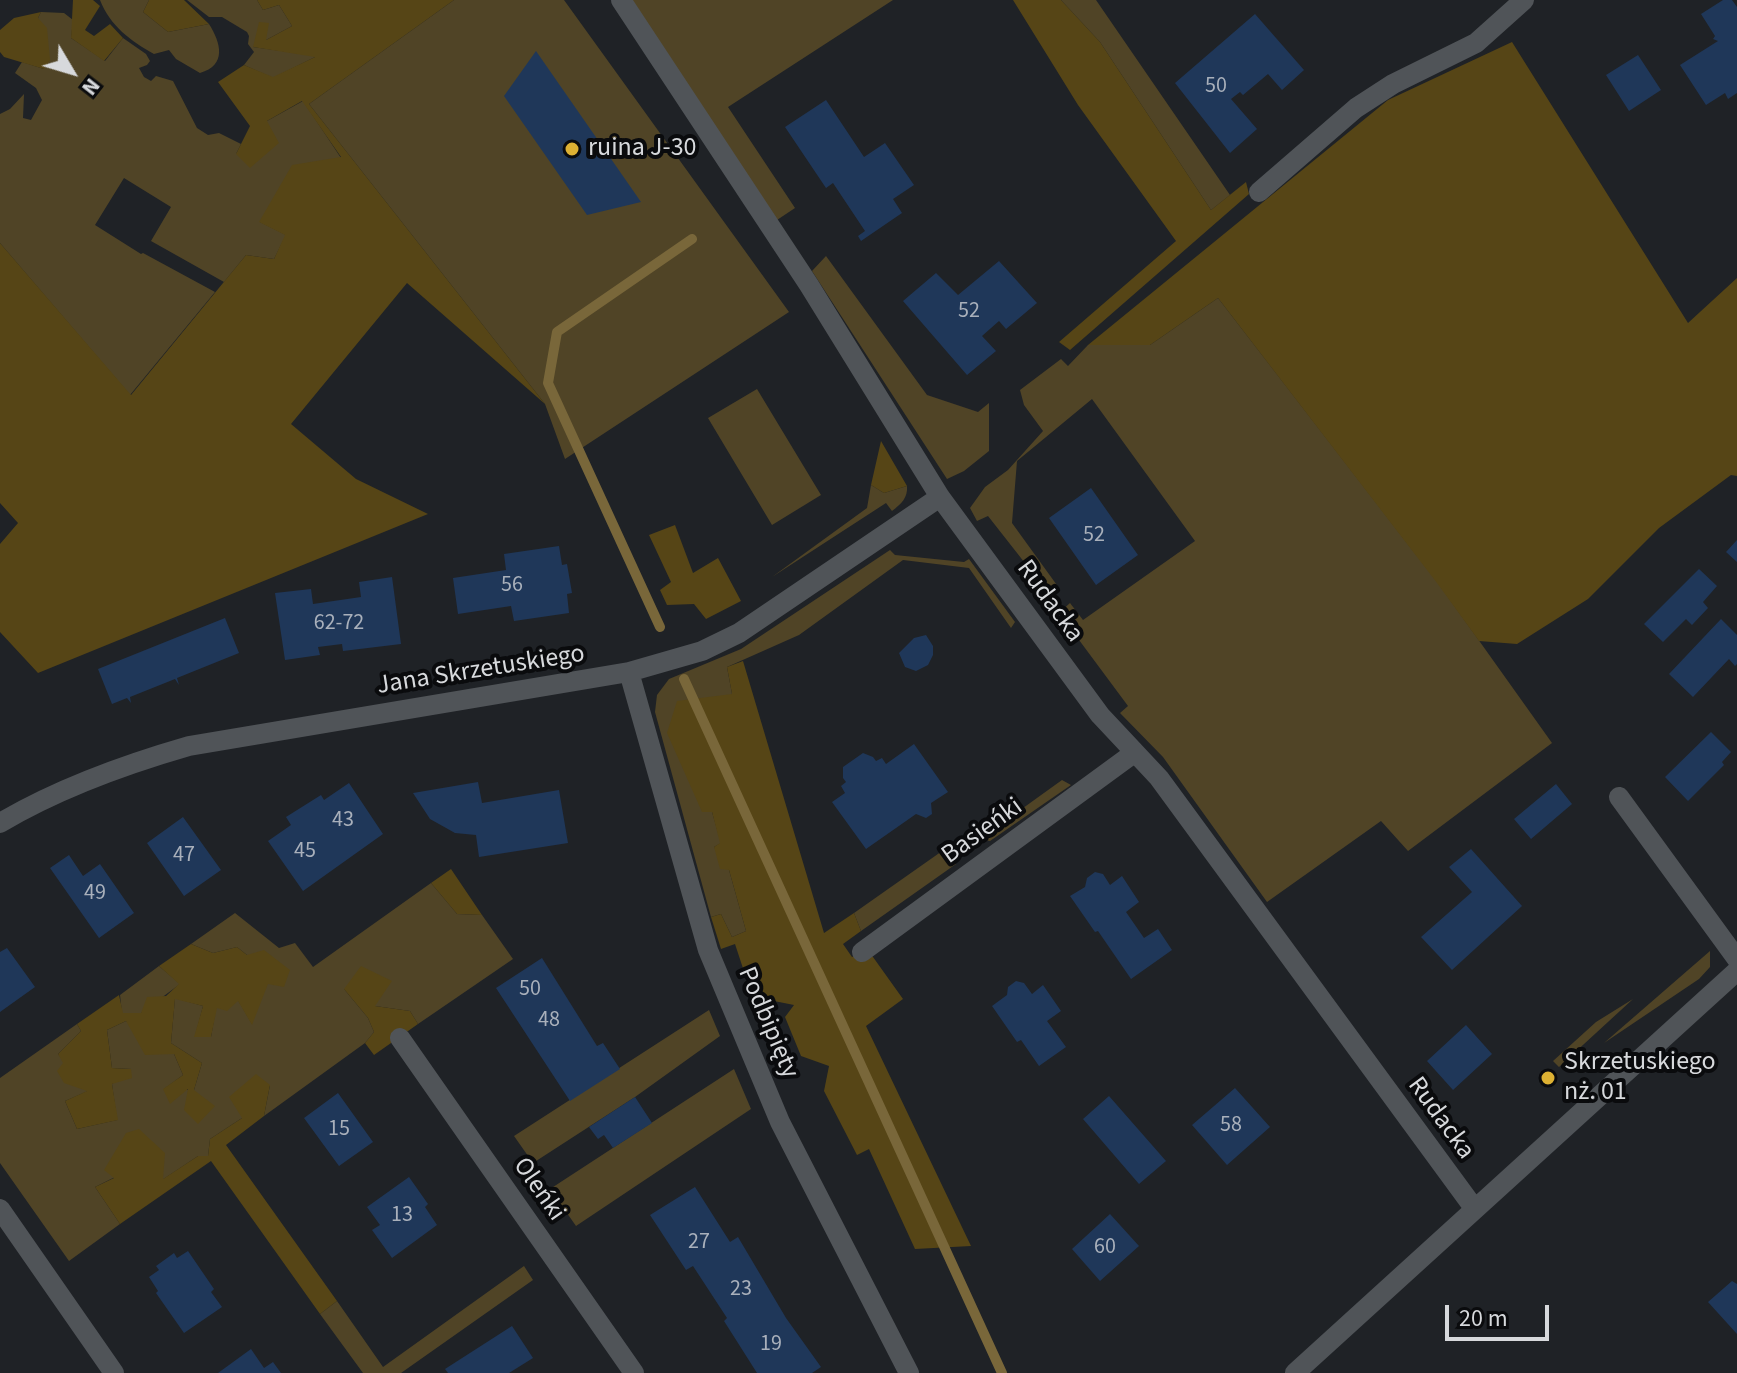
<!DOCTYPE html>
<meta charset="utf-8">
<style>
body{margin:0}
#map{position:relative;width:1737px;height:1373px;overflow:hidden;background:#1f2226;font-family:"Source Sans 3",sans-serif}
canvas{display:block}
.north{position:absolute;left:32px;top:32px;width:80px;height:80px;-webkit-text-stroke:6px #0a0b0d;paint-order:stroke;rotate:128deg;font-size:22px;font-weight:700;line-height:32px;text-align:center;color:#d7d9dc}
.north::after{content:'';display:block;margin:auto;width:28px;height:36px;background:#d7d9dc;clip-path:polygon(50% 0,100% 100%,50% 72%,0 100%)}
.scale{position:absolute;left:1445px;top:1305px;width:104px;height:36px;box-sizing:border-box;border:4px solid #d7d9dc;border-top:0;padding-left:10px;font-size:24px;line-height:28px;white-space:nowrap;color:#d7d9dc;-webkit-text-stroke:6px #0a0b0d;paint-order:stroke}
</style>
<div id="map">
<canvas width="1737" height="1373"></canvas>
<div class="north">N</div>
<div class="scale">20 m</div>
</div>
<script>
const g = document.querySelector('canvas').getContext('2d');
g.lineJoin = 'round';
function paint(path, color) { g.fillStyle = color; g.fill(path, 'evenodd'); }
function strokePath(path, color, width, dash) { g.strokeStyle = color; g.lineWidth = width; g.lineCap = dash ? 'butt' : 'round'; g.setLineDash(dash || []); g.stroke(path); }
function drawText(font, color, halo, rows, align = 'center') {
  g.font = font + ' "Source Sans 3",sans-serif'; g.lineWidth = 8; g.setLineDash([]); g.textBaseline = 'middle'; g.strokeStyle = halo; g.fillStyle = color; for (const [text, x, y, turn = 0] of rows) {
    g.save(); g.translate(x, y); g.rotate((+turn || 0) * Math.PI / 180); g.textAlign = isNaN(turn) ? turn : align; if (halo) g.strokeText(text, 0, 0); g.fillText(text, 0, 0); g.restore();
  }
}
const green = new Path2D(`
 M100 0H149L143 12 168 32 209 24C221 43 227 65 200 73L176 59 169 50 154 54C131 41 110 26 100 0Z
 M187 0H257L263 10 279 5 292 26 253 47 317 56 273 78 244 65 254 52 248 44 249 36 247 32 222 17H209Z
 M454 0H564L789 312 565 459 545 404 309 104Z
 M631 0H893L728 107 795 208 777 220Z
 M1061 0H1096L1230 195 1211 210 1100 42Z
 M41 12 64 13 73 20 71 38 105 61 123 38 146 54 150 61 147 65 139 68 144 77 151 81 156 76 173 81 197 128 208 135 219 133 241 144 236 154 267 121 303 101 341 158 260 222 286 235 274 259 246 255 224 282 151 241 171 207 124 178 95 225 141 254 143 253 215 292 130 395 0 243V114L10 109 24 94 23 118 31 120 42 100 36 88 15 73 22 62 44 69 38 18Z
 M826 256 927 395 978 412 989 403V451L964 471 947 479 812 271Z
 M1218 298 1438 583 1552 743 1408 851 1381 821 1267 902 1163 757 1120 713 1128 706 1059 613 1070 603 1083 620 1195 541 1092 399 1017 461 1012 523 1059 588 1050 595 988 516 977 521 970 508 985 487 1008 470 1043 431 1024 405 1020 390 1061 359 1068 366 1088 345H1150Z
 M757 389 821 495 772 525 708 418Z
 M871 485 884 493 907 486C908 498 901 504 892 511L886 503 772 577 867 508Z
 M890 550 895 555 964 562 969 559 1015 622 1011 628 969 568 903 560 799 635 727 667 732 694 702 812H712L721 843 714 847 729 870 746 931 732 937 721 914 711 917 655 712 657 695 669 679 741 649Z
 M1062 780 1071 785 990 841 980 839Z
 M945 849 956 864 861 931 854 913Z
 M431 883 457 914 482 915 513 959 418 1024 410 1011 375 1006 344 989 368 1018 374 1032 365 1043 264 1116 270 1085 242 1118 210 1139 208 1156H198L162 1180 115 1177 95 1187 120 1224 69 1261 0 1163V1078L77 1024 81 1031 58 1054 88 1091 65 1101 77 1129 117 1120 112 1084 131 1069 112 1068 107 1030 126 1021 174 1054 183 1075 164 1089 194 1090 202 1063 171 1043 175 998 203 1006 195 1037H211L216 1008 238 1000 252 1024 247 955 237 947 213 953 191 944 235 913 279 948 295 943 313 967Z
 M1710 951V967L1699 979 1604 1043Z
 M159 966 180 984 141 1013H122L120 995Z
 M1633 999 1559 1067 1553 1061 1596 1022Z
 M709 1010 720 1036 635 1097 533 1163 514 1136Z
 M734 1069 751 1109 576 1226 550 1189Z
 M524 1266 533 1280 401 1373H363L320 1314 337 1301 383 1367Z`);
const forest = new Path2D(`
 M73 0H93L100 6 85 30 94 36 110 24 123 38 104 61 71 38Z
 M149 0H184L209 24 168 32 143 12Z
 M257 0H454L309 104 545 404 407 283 291 424 356 479 428 514 38 673 0 632V544L18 523 0 503V243L131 395 246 255 274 259 285 235 259 222 292 165 341 157 302 101 267 121 279 143 250 168 236 154 250 126 218 82 244 65 273 77 315 57 253 47 259 22 269 23 266 40 292 26 279 5 263 10Z
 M1013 0H1061L1100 42 1211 210 1246 182 1249 194 1070 350 1059 342 1176 241 1078 105Z
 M41 12 38 18 47 28 50 60 44 69 4 57 0 52V30L14 18Z
 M1512 42 1688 323 1737 278V476L1731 475 1659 528 1588 599 1517 644 1479 641 1437 583 1218 298 1150 345H1088L1388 100Z
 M881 441 907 486 884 493 871 485Z
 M675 525 693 573 718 558 741 601 706 619 694 604 667 605 660 590 671 582 649 535Z
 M743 661 824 933 854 913 861 931 843 944 852 957C859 953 867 952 873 957L903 999 866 1026 971 1246 915 1249 869 1149 857 1155 824 1091 829 1066 801 1056 785 1017 794 1005 769 1000 757 1011 735 944 721 949 711 917 721 914 732 937 746 931 729 870 720 869 714 847 720 843 712 812H702L667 733 677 701 732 694 727 667Z
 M451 869 482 915 457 914 431 883Z
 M191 944 213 953 237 947 247 955 264 950 290 970 284 987 268 984 252 1025 238 1001 227 1011 217 1008 211 1037H194L203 1006 175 999 171 1043 202 1063 194 1090 215 1106 198 1124 184 1110 188 1089 170 1104 163 1089 183 1075 174 1054 145 1055 126 1021 107 1030 112 1068 131 1069 132 1078 112 1084 118 1120 77 1129 65 1101 87 1091 64 1083 57 1071 63 1063 58 1054 81 1031 77 1024 119 995 123 1013H141L147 997 166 996 179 984 159 966Z
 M361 966 392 981 375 1006 410 1011 418 1024 374 1055 365 1043 374 1032 368 1018 344 989Z
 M256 1074 270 1085 264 1116 226 1145 337 1301 320 1314 211 1161 120 1224 95 1187 114 1178 104 1170 126 1133 139 1129 165 1153 163 1179 198 1156H208L210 1139 242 1118 229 1097Z`);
const stream = new Path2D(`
 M660 627 548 383 557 332 692 239
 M684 679 1002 1373`);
const building = new Path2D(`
 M1723 0H1732L1737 7V93L1728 99 1725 93 1706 105 1680 65 1718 41 1713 39 1715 36 1701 14Z
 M1255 14 1304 70 1282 90 1268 74 1243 95 1240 92 1231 99 1257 129 1230 153 1175 83Z
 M536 51 641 202 587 215 504 96Z
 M1638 55 1661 90 1629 111 1606 75Z
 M826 100 864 157 885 143 914 185 893 199 902 213 861 241 858 236 865 231 833 183 826 188 785 127Z
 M999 261 1037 303 1006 329 999 321 982 336 996 351 967 375 903 301 936 273 958 295Z
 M1091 488 1138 555 1096 585 1049 518Z
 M1737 540V562L1726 552Z
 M559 546 562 565 567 564 572 593 567 594 569 613 514 621 511 606 458 614 453 578 506 570 504 554Z
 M1699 569 1717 586 1703 602 1708 608 1692 625 1686 619 1663 642 1644 624Z
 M392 577 401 644 343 651 342 644 318 647 320 655 285 660 275 593 311 589 313 604 361 597 359 582Z
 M225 618 239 653 177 678 179 685 175 679 130 697 131 703 127 698 112 704 98 669Z
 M1721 619 1737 635V664L1735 666 1729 659 1693 697 1669 674Z
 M926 635 933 646V655L928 665 916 671 905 667 899 653 914 638Z
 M1711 732 1731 752 1722 762 1724 765 1688 801 1665 777Z
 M914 744 948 792 931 803 932 814 926 818 916 814 866 849 832 802 845 793 841 786 846 782 843 778V767L863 753 873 757 876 761 882 758 886 764Z
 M478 782 482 803 559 790 568 843 479 857 476 835 455 833 430 819 413 793Z
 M349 783 383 834 303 891 268 841 291 825 286 817 321 795 324 800Z
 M1556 784 1572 804 1531 839 1514 819Z
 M183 817 221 870 184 896 147 843Z
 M1471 849 1522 906 1452 970 1421 937 1472 892 1449 867Z
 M69 855 83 876 100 864 134 913 99 938 50 868Z
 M1095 872 1103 874 1110 885 1122 876 1139 902 1126 912 1144 938 1158 929 1172 950 1131 979 1098 931 1095 932 1070 896 1085 887 1087 878Z
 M7 948 35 987 0 1012V952Z
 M542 958 597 1046 603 1043 620 1069 570 1101 496 988Z
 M1016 981 1024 983 1032 994 1043 985 1061 1011 1047 1021 1066 1047 1039 1066 1021 1040 1017 1042 992 1006 1007 995 1008 987Z
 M1466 1025 1492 1054 1453 1090 1427 1061Z
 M1235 1088 1270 1127 1227 1165 1192 1125Z
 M338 1093 373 1142 339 1166 304 1118Z
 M1109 1096 1166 1161 1139 1184 1083 1119Z
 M635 1097 652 1123 613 1148 604 1135 598 1139 589 1127Z
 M409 1177 428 1204 425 1207 437 1225 392 1258 372 1230 380 1225 367 1207Z
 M695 1187 730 1242 738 1237 786 1318 821 1367 812 1373H757L724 1321 727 1318 693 1266 686 1270 650 1215Z
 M1110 1214 1139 1246 1100 1281 1072 1249Z
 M188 1251 214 1289 211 1292 222 1307 184 1333 156 1293 158 1291 149 1277 159 1270 156 1266 174 1253 177 1258Z
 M1732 1281 1737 1284V1334L1708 1302Z
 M512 1326 533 1358 509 1373H448L445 1369Z
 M251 1349 264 1368 273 1362 281 1373H218Z`);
const minor = new Path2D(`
 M621 0 809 285 940 497 1100 715 1159 778 1474 1208
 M1259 192 1356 108 1393 84 1476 43 1524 0
 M629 672 708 950 780 1122 909 1373
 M1619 797 1737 959
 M0 823C59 788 123 765 189 746L629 672 702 651 739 633 940 497
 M862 952 1134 753
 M400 1038 634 1373
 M0 1209 114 1373
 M1295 1373 1737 971`);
const markers = [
 [572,149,8,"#ddb133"],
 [1548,1078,8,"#ddb133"]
];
const numberNames = [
 ["50",1216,87],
 ["52",969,312],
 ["52",1094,536],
 ["56",512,586],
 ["62-72",339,624],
 ["43",343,821],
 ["45",305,852],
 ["47",184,856],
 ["49",95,894],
 ["50",530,990],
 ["48",549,1021],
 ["58",1231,1126],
 ["15",339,1130],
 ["13",402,1216],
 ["27",699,1243],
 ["60",1105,1248],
 ["23",741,1290],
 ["19",771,1345]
];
const poiNames = [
 ["ruina J-30",588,149],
 ["Skrzetuskiego",1564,1063],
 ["nż. 01",1564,1093]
];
const streetNames = [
 ["Rudacka",1049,602,54],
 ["Jana Skrzetuskiego",481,671,-9],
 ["Basieńki",983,832,-36],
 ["Podbipięty",767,1023,67],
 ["Rudacka",1440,1119,54],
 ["Oleńki",538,1190,55]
];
paint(green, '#504426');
paint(forest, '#564516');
strokePath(stream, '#79673a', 10);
paint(building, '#1f3759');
strokePath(minor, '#505458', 20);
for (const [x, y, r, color] of markers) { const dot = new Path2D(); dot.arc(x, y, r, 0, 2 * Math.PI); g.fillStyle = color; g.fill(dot); strokePath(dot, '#0a0b0d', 3); }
drawText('22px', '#a9b0bb', null, numberNames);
drawText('26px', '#d7d9dc', '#0a0b0d', poiNames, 'left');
drawText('26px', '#d7d9dc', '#0a0b0d', streetNames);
</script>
